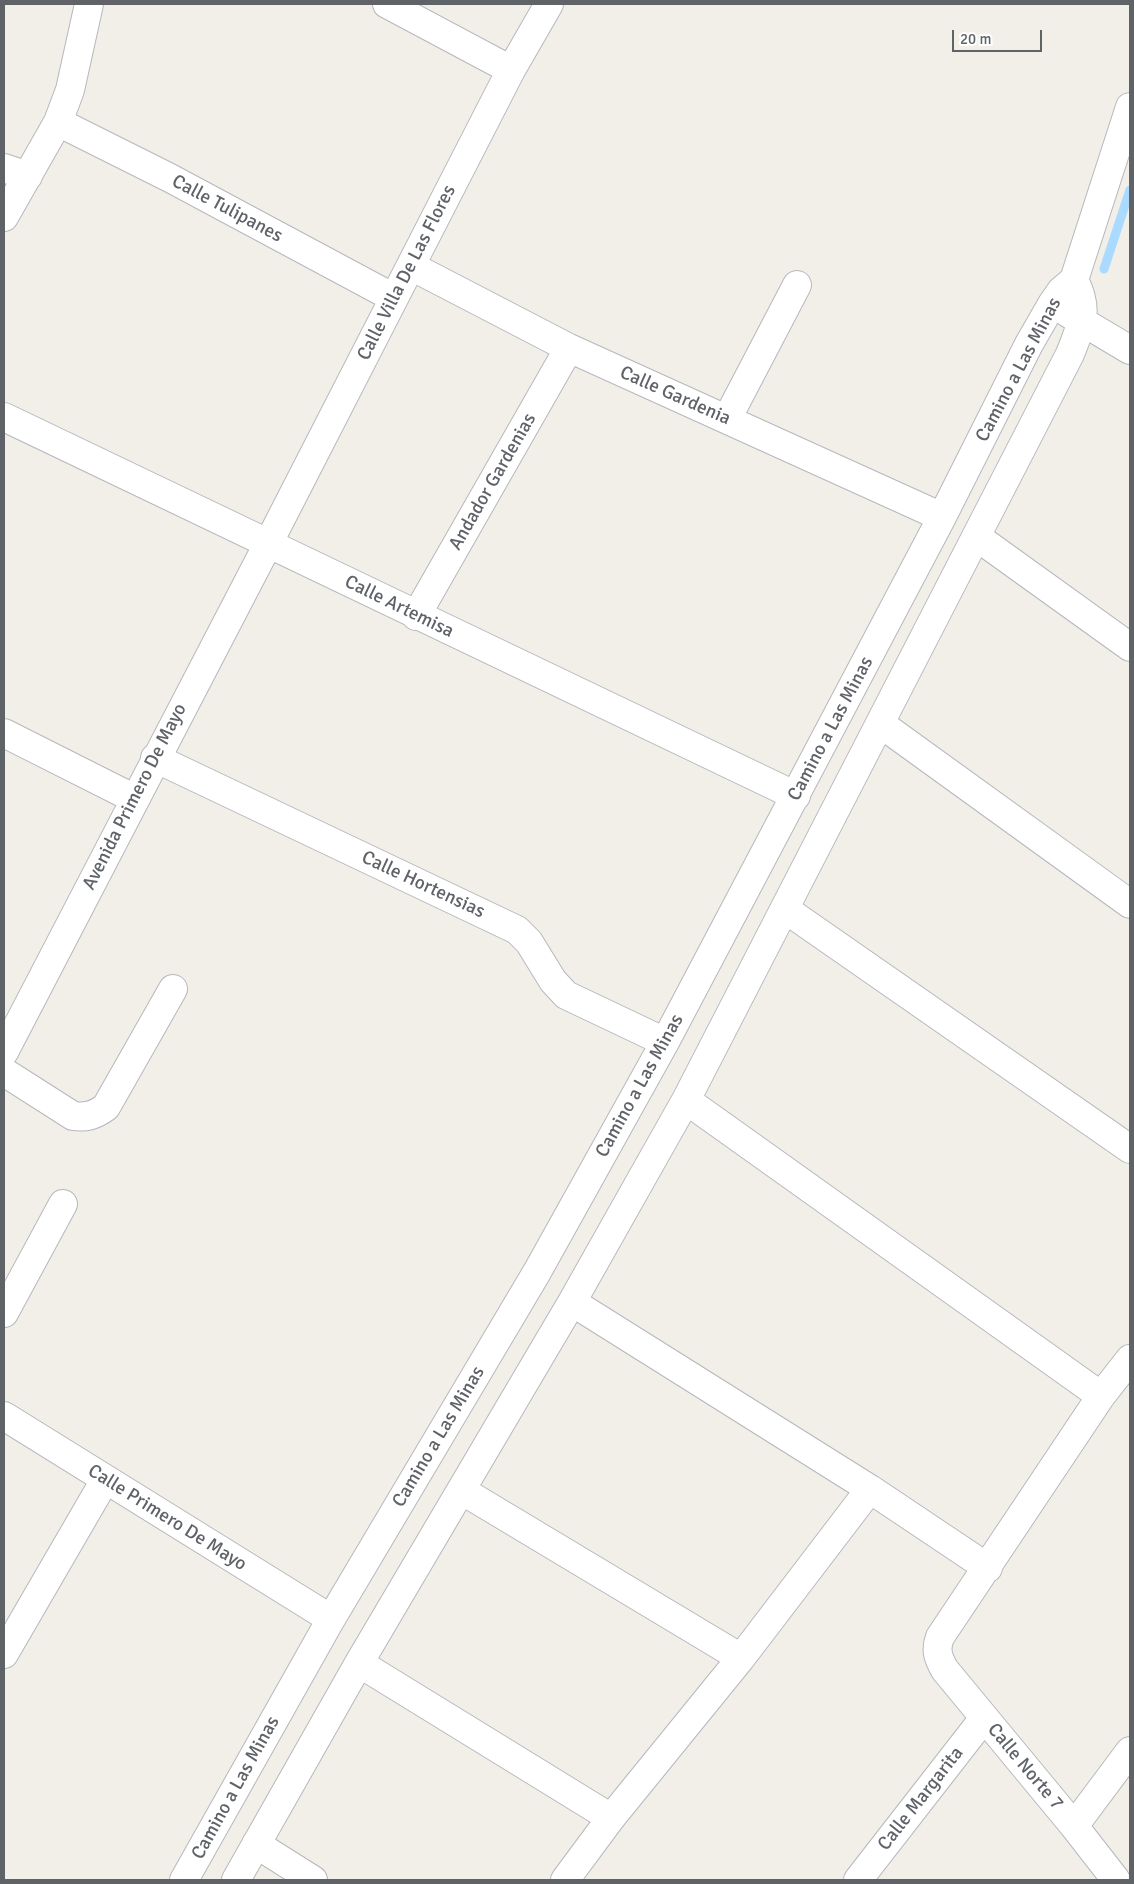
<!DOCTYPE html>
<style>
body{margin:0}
#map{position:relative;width:1134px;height:1884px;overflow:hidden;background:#f1efe8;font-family:Signika,sans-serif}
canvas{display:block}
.frame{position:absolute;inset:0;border:5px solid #5f6368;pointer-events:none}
.scale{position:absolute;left:952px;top:30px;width:90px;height:22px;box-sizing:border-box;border:2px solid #5f6368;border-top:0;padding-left:6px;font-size:15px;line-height:18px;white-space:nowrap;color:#5f6368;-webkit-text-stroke:4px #fff;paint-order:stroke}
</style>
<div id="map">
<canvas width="1134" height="1884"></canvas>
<div class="frame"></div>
<div class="scale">20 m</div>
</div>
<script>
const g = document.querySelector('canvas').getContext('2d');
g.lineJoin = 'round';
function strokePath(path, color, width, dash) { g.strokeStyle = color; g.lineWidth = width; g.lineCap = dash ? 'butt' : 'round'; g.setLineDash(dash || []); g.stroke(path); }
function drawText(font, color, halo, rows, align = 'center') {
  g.font = font + ' Signika,sans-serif'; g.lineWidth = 4.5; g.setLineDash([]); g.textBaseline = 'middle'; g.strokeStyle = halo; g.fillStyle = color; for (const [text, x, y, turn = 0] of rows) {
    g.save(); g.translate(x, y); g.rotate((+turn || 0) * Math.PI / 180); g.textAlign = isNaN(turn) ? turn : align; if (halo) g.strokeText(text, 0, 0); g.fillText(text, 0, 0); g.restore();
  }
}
const stream = new Path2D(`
 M1104 269 1130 190`);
const minor = new Path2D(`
 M387 4 511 70
 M58 122 170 178 394 298
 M4 168 28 176
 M4 217 58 122 70 90 89 4
 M411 266 569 348 942 517
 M1068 313 1130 350
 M4 417 796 796
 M727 419 797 285
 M977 537 1130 647
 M416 616 569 348
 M881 724 1130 904
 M4 733 135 799
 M155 758 517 930 529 942 553 981 566 995 665 1042
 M785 909 1130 1149
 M4 1052 268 544 511 70 549 4
 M4 1072 73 1116C86 1118 95 1115 106 1107L173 989
 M686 1100 1101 1396
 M572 1302 870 1489 988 1568
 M4 1313 63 1204
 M4 1416 331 1619
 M461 1490 741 1658
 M4 1654 105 1480
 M359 1663 611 1818
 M1074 1826 1130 1751
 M256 1844 313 1880
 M184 1880 331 1619 537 1272 665 1042 942 517 1029 344 1052 304 1061 291 1074 280 1130 107
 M236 1880 359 1663 572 1302 686 1100 1070 354C1081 326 1090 310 1074 280
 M565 1880 611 1818 741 1658 870 1489
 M858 1880 984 1718
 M1116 1880 1074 1826 945 1670C938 1658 935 1650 940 1637L1101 1396 1130 1359`);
const streetNames = [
 ["Calle Tulipanes",227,209,28],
 ["Calle Villa De Las Flores",407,273,-63],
 ["Camino a Las Minas",1019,370,-62],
 ["Calle Gardenia",675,396,24],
 ["Andador Gardenias",493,482,-60],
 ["Calle Artemisa",399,607,26],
 ["Camino a Las Minas",831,729,-62],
 ["Avenida Primero De Mayo",135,797,-63],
 ["Calle Hortensias",423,885,25],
 ["Camino a Las Minas",640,1086,-61],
 ["Camino a Las Minas",439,1437,-59],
 ["Calle Primero De Mayo",167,1518,32],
 ["Calle Norte 7",1025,1767,50],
 ["Camino a Las Minas",236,1788,-61],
 ["Calle Margarita",921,1799,-52]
];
strokePath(stream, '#aadaff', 9);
strokePath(minor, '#b5b8bc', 30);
strokePath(minor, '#fff', 28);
drawText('19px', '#5f6368', '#fff', streetNames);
</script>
